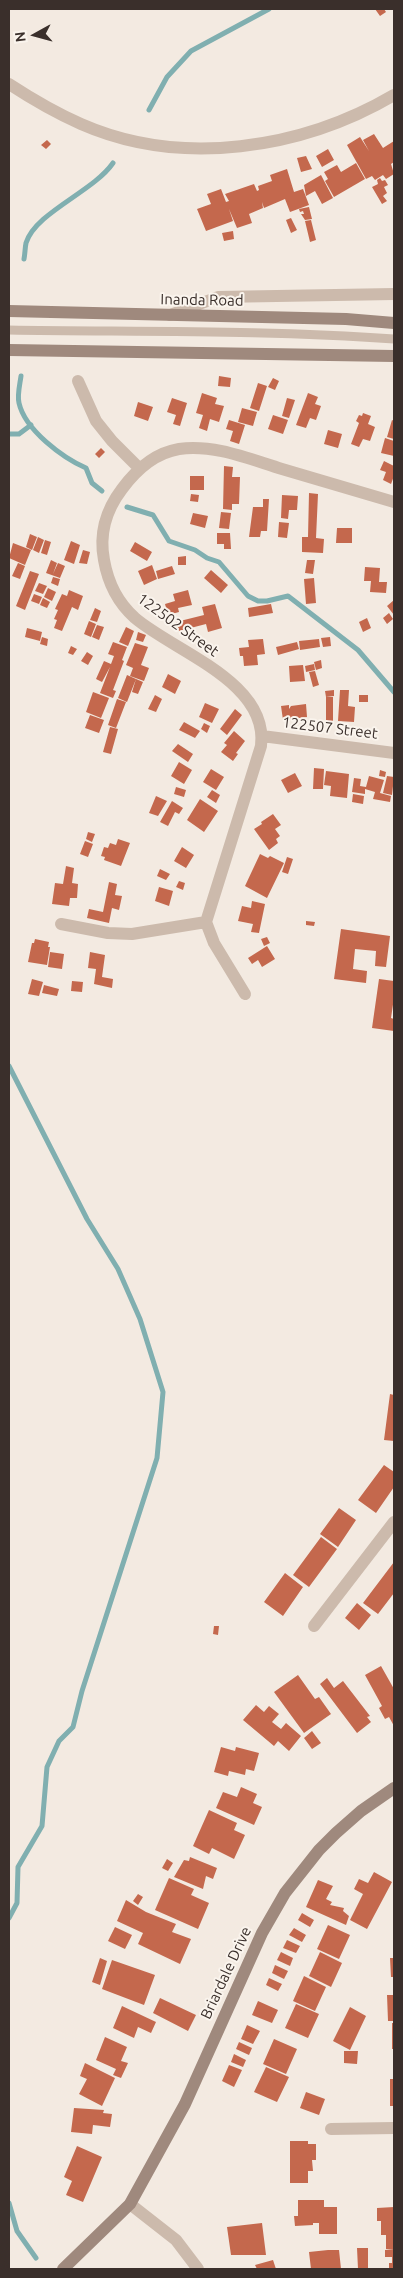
<!DOCTYPE html>
<style>
body{margin:0}
#map{position:relative;width:403px;height:2278px;overflow:hidden;background:#f3eae1;font-family:Ubuntu,sans-serif}
canvas{display:block}
.frame{position:absolute;inset:0;border:10px solid #3a2f2b;pointer-events:none}
.north{position:absolute;left:10px;top:10px;width:50px;height:50px;-webkit-text-stroke:4px #faf4ed;paint-order:stroke;rotate:263deg;font-size:14px;font-weight:700;line-height:20px;text-align:center;color:#3a2f2b}
.north::after{content:'';display:block;margin:auto;width:18px;height:22px;background:#3a2f2b;clip-path:polygon(50% 0,100% 100%,50% 72%,0 100%)}
</style>
<div id="map">
<canvas width="403" height="2278"></canvas>
<div class="frame"></div>
<div class="north">N</div>
</div>
<script>
const g = document.querySelector('canvas').getContext('2d');
g.lineJoin = 'round';
function strokePath(path, color, width, dash) { g.strokeStyle = color; g.lineWidth = width; g.lineCap = dash ? 'butt' : 'round'; g.setLineDash(dash || []); g.stroke(path); }
function paint(path, color) { g.fillStyle = color; g.fill(path, 'evenodd'); }
function drawText(font, color, halo, rows, align = 'center') {
  g.font = font + ' Ubuntu,sans-serif'; g.lineWidth = 4; g.setLineDash([]); g.textBaseline = 'middle'; g.strokeStyle = halo; g.fillStyle = color; for (const [text, x, y, turn = 0] of rows) {
    g.save(); g.translate(x, y); g.rotate((+turn || 0) * Math.PI / 180); g.textAlign = isNaN(turn) ? turn : align; if (halo) g.strokeText(text, 0, 0); g.fillText(text, 0, 0); g.restore();
  }
}
const stream = new Path2D(`
 M149 110 167 77 191 51 269 9
 M24 259C25 254 25 248 26 243 36 212 93 192 113 163
 M21 376C20 384 17 395 19 403 25 430 63 458 86 468L92 483 102 491
 M9 434H19L31 425
 M127 507 153 515 169 541 195 550 207 558 219 562 248 596 258 601H267L288 596 358 650 394 692
 M9 1066 87 1219 118 1269 140 1319 163 1392 157 1458 82 1691 73 1727 59 1741 47 1767 42 1826 18 1867 17 1903 9 1918
 M9 2203 17 2231 36 2258`);
const building = new Path2D(`
 M375 9H384L386 12 380 16Z
 M374 134 383 148 394 141V162L391 164 394 174 386 179 383 175 375 180 372 176 366 179 347 145 360 137 369 151 363 140Z
 M47 140 51 144 46 149 41 145Z
 M328 149 334 160 322 167 316 156Z
 M306 156 312 169 301 172 297 158Z
 M356 163 365 179 334 197 325 181 328 179 324 172 337 165 341 172Z
 M287 169 294 192 303 189 309 205 290 212 285 199 264 208 262 202 263 208 249 214 252 223 237 228 229 209 233 221 206 231 197 209 211 204 207 194 221 189 226 202 229 201 225 194 254 184 257 191 259 190 258 186 272 181 270 175Z
 M321 175 333 198 322 204 315 191 306 196 304 185Z
 M380 178 382 181 385 180 388 185 384 187 387 193 383 196 387 201 382 204 372 187 378 184 377 180Z
 M309 207 312 219 305 220 301 214H304L303 211 300 212 299 209Z
 M291 218 297 230 291 233 286 220Z
 M311 220 316 240 310 242 305 221Z
 M233 231 234 239 224 241 222 233Z
 M219 376 231 378 230 387 218 386Z
 M273 378 279 381 275 390 268 387Z
 M258 383 267 386 259 411 250 408Z
 M202 393 217 398 215 404 224 406 219 422 210 419 207 431 199 428 203 415 196 413Z
 M308 393 318 397 315 404 321 406 316 420 310 418 306 428 296 425Z
 M172 398 187 403 180 426 173 424 176 415 167 412Z
 M287 398 295 400 289 418 282 416Z
 M138 402 153 407 148 421 134 416Z
 M242 408 257 412 253 426 238 422Z
 M363 413 371 416 368 424 375 427 370 441 363 439 359 447 351 444 359 423 356 421 359 415 362 416Z
 M273 415 288 420 283 434 268 429Z
 M229 420 245 425 239 444 230 441 233 431 226 429Z
 M392 420 394 421V439L387 437Z
 M328 430 342 434 338 448 324 444Z
 M385 438 394 441V456L381 453Z
 M101 448 105 452 99 458 95 454Z
 M384 461 394 466V476L391 484 383 480 386 472 380 470Z
 M224 466 233 467 232 477H240L239 504H232V510L223 509Z
 M190 476H204V490H190Z
 M309 493 318 494 316 538 324 539 323 553 302 552V537H308Z
 M191 494 199 495 198 502 190 501Z
 M282 495 298 496 297 510H289L288 519 281 518Z
 M263 499H269L267 531H261L260 537H249L253 507H263Z
 M221 512 231 513 229 529 219 528Z
 M193 513 208 516 205 528 190 524Z
 M279 522 289 523 287 538 278 537Z
 M337 528H352V543H336Z
 M217 533H230L231 549H224V544H217Z
 M30 534 37 537 32 550 26 547Z
 M38 537 44 540 39 553 33 550Z
 M45 540 51 542 47 555 41 553Z
 M71 541 80 545 74 564 64 560Z
 M135 542 152 552 147 561 130 551Z
 M13 543 31 550 25 565 9 558Z
 M83 550 90 552 87 564 79 563Z
 M186 556V565H178V557Z
 M51 560 57 563 53 574 58 563 65 566 60 578 46 573Z
 M307 560H315L313 574 305 573Z
 M18 563 25 566 20 579 12 576Z
 M152 565 157 579 144 585 138 571Z
 M172 566 175 574 158 579 156 571Z
 M365 567 380 568 379 582H387L386 593 370 592 371 581H364Z
 M211 570 228 585 221 593 204 578Z
 M30 571 39 574 25 610 16 606Z
 M53 577 60 579 58 586 51 583Z
 M314 578 316 603 306 604 304 579Z
 M39 583 47 586 43 594 35 591Z
 M48 588 56 592 52 601 44 597Z
 M69 590 83 596 78 610 72 607 62 631 54 628 57 620 54 619 58 610 55 609 62 594 67 596Z
 M188 590 192 605 178 608 179 612 168 615 165 604 175 601 173 594Z
 M34 594 42 597 39 604 31 601Z
 M43 598 50 602 47 608 40 605Z
 M394 600V615L387 606Z
 M215 604 222 628 208 632 206 624 179 631 176 622 204 615 202 607Z
 M271 604 273 613 249 617 248 608Z
 M95 608 101 611 97 622 90 620Z
 M389 613 393 619 387 624 383 618Z
 M367 618 371 628 363 632 359 622Z
 M89 621 96 624 91 637 84 634Z
 M97 625 104 627 99 640 92 637Z
 M126 627 134 631 128 646 119 642Z
 M27 628 42 632 40 641 25 637Z
 M138 632 146 635 143 642 136 640Z
 M42 637 48 639 47 646 40 644Z
 M330 637 331 646 323 647 321 638Z
 M263 639 265 654 257 655 258 665 244 666 243 656H240L239 648 249 647 248 640Z
 M319 639 320 647 300 650 299 641Z
 M113 642 127 647 122 660 124 661 113 690 116 691 113 698 100 693 110 667 102 682 96 679 104 661 111 664 114 656 108 654Z
 M297 642 299 649 278 655 276 647Z
 M135 643 148 647 141 665 149 668 144 681 130 676 133 668 126 665Z
 M71 646 77 649 73 655 68 653Z
 M87 652 93 656 88 665 81 661Z
 M321 660 322 668 316 670 314 662Z
 M314 664 315 670 306 672 305 666Z
 M303 665 305 681 290 682 289 666Z
 M315 671 319 685 313 687 309 672Z
 M168 674 181 681 175 694 162 687Z
 M127 675 136 679 127 702 118 698Z
 M136 679 143 682 138 694 132 692Z
 M334 690V696L326 697 325 691Z
 M340 690H349L348 706 355 707 354 722 338 721Z
 M93 692 109 698 101 718 86 712Z
 M155 695 162 699 156 712 148 709Z
 M359 695H368V702H359Z
 M326 697H333V723H326Z
 M117 699 126 702 116 728 108 725Z
 M205 703 219 709 212 723 199 717Z
 M306 704 307 717 283 720 281 706 289 705V709L291 706Z
 M235 709 242 715 227 735 220 729Z
 M90 715 104 720 99 733 85 728Z
 M184 722 200 731 195 738 179 730Z
 M204 723 210 726 207 733 201 729Z
 M110 727 118 729 111 754 103 752Z
 M234 731 245 741 236 753 238 754 233 761 221 752 227 745 224 743Z
 M178 744 193 754 188 762 172 751Z
 M179 762 192 770 184 784 171 776Z
 M314 768 324 769 323 789H313Z
 M211 769 224 777 216 790 203 782Z
 M380 770 386 772 385 777 379 776Z
 M326 771 349 774 347 798 330 796 331 786 324 785Z
 M295 773 302 786 288 793 281 780Z
 M369 776 384 780 380 793 391 796 390 802 373 799 375 792 365 789V794L352 792 354 778 361 779 360 786 366 787Z
 M387 776 394 777 392 795 383 793Z
 M176 787 186 790 184 797 174 794Z
 M212 790 220 795 216 803 207 797Z
 M353 794 364 796 363 804 352 802Z
 M156 796 167 801 158 816 149 813Z
 M200 799 218 811 204 832 187 820Z
 M172 801 183 808 179 814 175 812 168 826 160 822Z
 M273 814 281 825 275 829 280 836 276 839 278 843 269 850 254 829 262 824 261 822Z
 M88 832 95 834 92 842 86 839Z
 M118 839 130 843 121 866 104 860 105 857 101 856 104 847 108 848 110 843 116 845Z
 M85 841 93 844 88 857 80 854Z
 M182 847 194 855 186 868 174 861Z
 M260 854 268 858 270 856 284 863 267 898 245 886Z
 M287 857 293 859 288 874 282 872Z
 M66 866 74 868 72 883 78 884 77 898H70L69 906 52 904 55 883 63 884Z
 M160 869 170 874 166 880 157 876Z
 M179 881 185 883 183 890 176 887Z
 M109 882 117 884 115 895 122 896 119 910 112 908 109 923 87 918 89 909 103 912Z
 M159 887 173 891 169 906 155 901Z
 M252 901 265 904 259 933 251 932 253 924 238 921 242 906 251 908Z
 M306 921 315 922 314 926 306 925Z
 M341 929 390 936 386 967 375 966 376 951 355 949 353 969 367 971 366 983 334 979Z
 M267 937 270 943 264 946 261 939Z
 M35 939 49 942 48 947H50L47 965 28 962 32 943H34Z
 M267 946 275 959 262 967 258 960 252 964 248 958Z
 M50 952 64 954 62 969 48 967Z
 M90 952 105 955 102 977 113 979 112 988 94 984 96 969 88 968Z
 M32 979 43 982 39 996 28 994Z
 M379 979 394 981V998L391 1018 394 1019V1031L372 1028Z
 M72 981 83 982 82 992 71 991Z
 M44 985 59 989 57 996 42 993Z
 M390 1394 394 1395V1441L384 1440Z
 M384 1465 394 1472V1487L376 1513 358 1500Z
 M339 1508 356 1520 338 1547 320 1534Z
 M321 1537 337 1549 309 1587 293 1575Z
 M394 1562V1593L378 1614 363 1603Z
 M285 1573 303 1587 283 1616 264 1602Z
 M357 1603 371 1615 359 1630 345 1618Z
 M214 1626H219L218 1635 213 1634Z
 M381 1666 394 1689V1726L389 1717 385 1719 379 1708 382 1706 365 1675Z
 M298 1675 315 1699 319 1697 331 1714 304 1733 274 1692Z
 M327 1678 334 1688 343 1681 370 1716 367 1717 371 1722 357 1733 320 1684Z
 M256 1705 264 1712 269 1706 279 1714 272 1722 281 1729 286 1723 301 1736 289 1751 278 1741 274 1746 243 1720Z
 M312 1731 321 1743 312 1749 304 1738Z
 M221 1747 235 1751 236 1747 259 1753 254 1771 246 1769 245 1775 229 1771 228 1776 214 1772Z
 M241 1787 257 1794 253 1803 262 1807 254 1825 216 1808 223 1792 237 1797Z
 M209 1810 237 1823 234 1830 245 1835 234 1859 212 1848 209 1854 193 1846Z
 M190 1857 217 1868 213 1879 206 1876 203 1889 174 1877 184 1860 189 1861Z
 M167 1859 173 1863 168 1871 162 1868Z
 M374 1872 392 1882 367 1929 350 1920 363 1894 354 1889 359 1879 368 1883Z
 M169 1878 194 1889 191 1895 209 1903 198 1929 155 1910Z
 M318 1880 333 1886 326 1899 332 1902 330 1905 344 1908 343 1911 349 1916 346 1925 306 1907Z
 M138 1894 143 1897 138 1905 133 1901Z
 M126 1900 146 1912 176 1924 172 1932 191 1939 180 1964 138 1944 143 1933 117 1921Z
 M302 1913 314 1920 310 1927 298 1920Z
 M328 1925 350 1935 339 1959 317 1949Z
 M115 1927 132 1935 125 1949 108 1941Z
 M294 1928 306 1935 302 1942 289 1935Z
 M287 1940 300 1946 296 1953 283 1948Z
 M281 1952 293 1958 290 1966 277 1960Z
 M320 1952 342 1963 331 1987 309 1976Z
 M100 1958 107 1961 100 1985 92 1982Z
 M390 1958H394V1977H391Z
 M112 1960 155 1975 144 2005 102 1989Z
 M275 1965 288 1971 284 1979 272 1973Z
 M304 1976 326 1987 315 2011 293 2001Z
 M269 1978 282 1984 278 1991 266 1985Z
 M387 1995H394V2021H388Z
 M160 1998 196 2015 188 2031 153 2013Z
 M258 2001 278 2010 272 2023 252 2015Z
 M296 2004 319 2014 308 2038 285 2028Z
 M122 2006 156 2022 151 2033 138 2027 134 2038 113 2028Z
 M350 2007 366 2016 350 2050 333 2041Z
 M392 2023H394V2049H392Z
 M247 2025 260 2031 253 2044 241 2039Z
 M105 2037 127 2047 121 2061 128 2063 121 2078 113 2075 116 2069 96 2060Z
 M274 2039 297 2049 286 2074 263 2064Z
 M239 2042 252 2048 249 2055 236 2049Z
 M344 2051H358L357 2064 344 2063Z
 M234 2054 246 2060 243 2067 231 2062Z
 M85 2063 115 2078 102 2106 79 2094 87 2079 80 2076Z
 M229 2065 242 2070 234 2087 222 2081Z
 M266 2067 289 2077 277 2102 254 2092Z
 M390 2079H394V2106H390Z
 M306 2092 325 2099 319 2115 300 2108Z
 M74 2108 104 2110 103 2113 112 2114 110 2127 93 2125 92 2134 71 2132Z
 M290 2141H308V2144H316V2160H312L313 2171H308V2183H290Z
 M77 2146 102 2157 83 2202 66 2195 72 2181 64 2177Z
 M298 2200H324V2207H337V2234H319V2223H313V2225L295 2226 294 2216H298Z
 M394 2207V2249H386V2235H381V2221H377V2208Z
 M262 2223 266 2255H231L227 2227Z
 M357 2248H368V2269H358Z
 M394 2249V2269H389V2263H392V2257H385V2250Z
 M328 2250H339L341 2269H311L309 2252Z
 M273 2260 276 2269H257L255 2265Z`);
const lane = new Path2D(`
 M9 330C137 332 266 330 394 339`);
const street = new Path2D(`
 M9 84C32 99 56 113 81 124 181 168 302 149 394 95
 M170 315 218 297 394 294
 M78 381 96 421 112 441 140 469
 M262 736 394 753
 M61 924 108 933 132 934 206 922
 M245 994 214 943 206 922 261 746C269 682 175 652 135 618 117 602 108 583 104 560 99 534 106 510 122 489 136 470 155 453 179 449 214 444 249 459 282 469 319 480 357 491 394 502
 M314 1626 394 1522
 M331 2129 394 2128
 M130 2204 176 2240 198 2269`);
const secondary = new Path2D(`
 M9 311 346 319 394 323
 M9 350 394 356
 M63 2269 130 2204 185 2104 262 1933 285 1893 319 1850 336 1833 361 1811 394 1788`);
const streetNames = [
 ["Inanda Road",202,300,1],
 ["122502 Street",178,625,36],
 ["122507 Street",330,728,7],
 ["Briardale Drive",226,1973,-65]
];
strokePath(stream, '#80afb0', 5);
paint(building, '#c4684d');
strokePath(lane, '#ccbaac', 9);
strokePath(street, '#ccbaac', 12);
strokePath(secondary, '#9f897d', 12);
drawText('15px', '#3a2f2b', '#faf4ed', streetNames);
</script>
